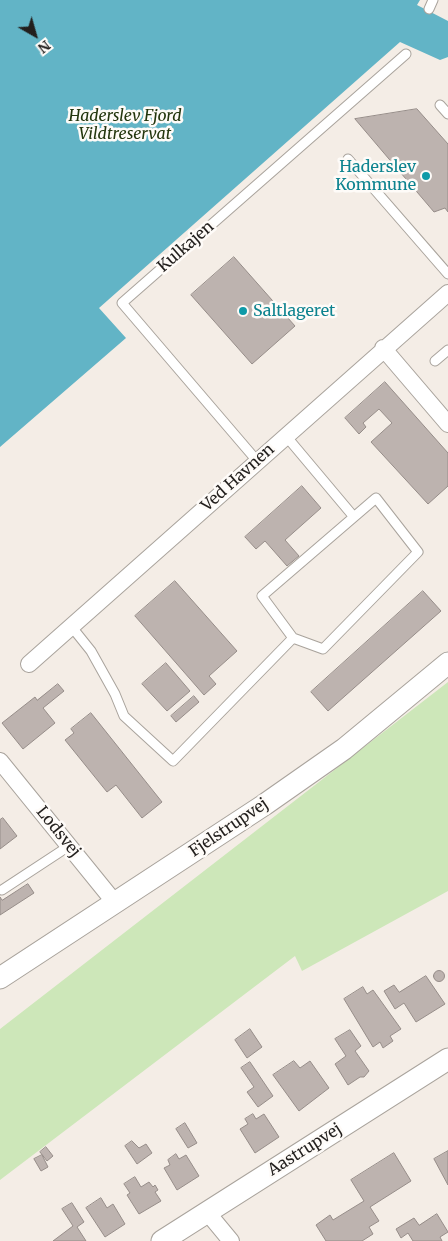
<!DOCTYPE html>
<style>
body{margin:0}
#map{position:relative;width:448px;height:1241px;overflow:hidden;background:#f4ede6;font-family:Merriweather,serif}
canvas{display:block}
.north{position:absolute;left:10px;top:10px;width:50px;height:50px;-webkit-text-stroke:4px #fefbf8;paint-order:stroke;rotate:142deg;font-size:14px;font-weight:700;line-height:20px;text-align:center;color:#221f1d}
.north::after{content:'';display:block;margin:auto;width:18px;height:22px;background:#221f1d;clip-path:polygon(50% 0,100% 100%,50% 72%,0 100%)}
</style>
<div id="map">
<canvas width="448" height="1241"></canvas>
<div class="north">N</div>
</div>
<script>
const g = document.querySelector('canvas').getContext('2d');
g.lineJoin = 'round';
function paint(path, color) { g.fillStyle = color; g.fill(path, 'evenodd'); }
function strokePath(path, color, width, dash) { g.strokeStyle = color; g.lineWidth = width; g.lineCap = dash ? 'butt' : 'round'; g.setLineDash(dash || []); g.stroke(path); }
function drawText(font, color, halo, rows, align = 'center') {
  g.font = font + ' Merriweather,serif'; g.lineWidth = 5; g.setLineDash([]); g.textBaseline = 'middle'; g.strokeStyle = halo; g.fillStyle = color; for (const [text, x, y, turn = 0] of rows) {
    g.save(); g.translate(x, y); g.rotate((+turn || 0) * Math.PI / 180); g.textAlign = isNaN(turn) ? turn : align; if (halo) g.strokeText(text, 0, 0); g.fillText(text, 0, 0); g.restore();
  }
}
const green = new Path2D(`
 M448 682V891L302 971 295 956 0 1180V1029Z`);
const water = new Path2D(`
 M0 0H420L417 5 448 21V57L440 60 400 42 99 308 126 338 0 447Z`);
const building = new Path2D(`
 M417 109 448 144V212L445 208 434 212 355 119Z
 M234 257 295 326 252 364 191 295Z
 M385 382 448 453V486L428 504 371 442 392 423 379 409 363 423 366 427 359 434 345 418Z
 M302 486 321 508 285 540 299 556 287 566 265 541 256 549 245 537Z
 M175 581 237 651 209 676 216 684 204 695 135 616Z
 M423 591 441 611 328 711 311 692Z
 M166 663 190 691 167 711 142 684Z
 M58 684 64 691 43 708 55 723 23 749 2 723 35 697 37 700Z
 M194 696 199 702 176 722 171 716Z
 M91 713 162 802 142 818 116 785 107 792 65 740 74 733 71 729Z
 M3 818 17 836 0 849V820Z
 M28 884 34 893 0 915V897L2 900Z
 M433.5 976a5.5 5.5 0 1 1 11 0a5.5 5.5 0 1 1-11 0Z
 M426 976 445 1004 416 1022 404 1003 395 1009 384 991 394 985 399 992Z
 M363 987 367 994 373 990 401 1029 390 1036 393 1041 383 1048 380 1042 373 1047 344 999Z
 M250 1029 262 1047 247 1058 235 1040Z
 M350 1030 361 1046 355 1051 369 1071 364 1077H360L348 1085 335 1064 346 1056 335 1039Z
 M294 1061 300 1068 310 1061 329 1088 299 1111 273 1075Z
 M250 1062 273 1096 258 1107 247 1092 254 1087 241 1068Z
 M253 1114 256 1119 264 1114 279 1137 255 1153 240 1129 248 1124 245 1119Z
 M185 1123 197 1143 188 1148 176 1129Z
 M132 1141 139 1148 146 1144 152 1153 137 1164 125 1146Z
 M46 1147 53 1156 47 1161 40 1152Z
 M448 1151V1185L434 1159Z
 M394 1153 411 1181 370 1207 379 1221 369 1227 373 1234 362 1241H326L316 1225 330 1215 333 1220 364 1201 351 1180Z
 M176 1154 179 1159 186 1155 199 1176 177 1190 164 1168 170 1165 168 1160Z
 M42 1155 48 1167 41 1171 34 1159Z
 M135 1177 141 1187 149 1182 153 1187 155 1185 158 1190 155 1192 161 1201 139 1214 127 1195 130 1193 124 1184Z
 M101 1198 107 1208 113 1204 125 1224 105 1237 86 1208Z
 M72 1203 84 1222 77 1227 86 1241H53L73 1226 62 1209Z
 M437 1214 448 1232 440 1237 442 1241H413L408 1233 401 1238 396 1229 414 1218 419 1225Z`);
const service = new Path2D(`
 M429 9 433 0
 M440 105 448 114
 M348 159 448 274
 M435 361 448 350
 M286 436 354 517
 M258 462 122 303 406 54
 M71 626 91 651 115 694 124 716 173 761 293 638 323 649 418 552 376 498 262 596 293 638
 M2 890 69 846`);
const minor = new Path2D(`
 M383 348 448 424
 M29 664 448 293
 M0 761 116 904
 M207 1212 231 1241`);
const tertiary = new Path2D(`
 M0 978 264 805 344 749 448 663
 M162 1241 448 1059`);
const markers = [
 [426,176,5,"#0f9aa8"],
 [243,311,5,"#0f9aa8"]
];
const parkNames = [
 ["Haderslev Fjord",125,116],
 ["Vildtreservat",125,134]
];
const cultureNames = [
 ["Haderslev",416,167],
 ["Kommune",416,185],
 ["Saltlageret",253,311,"left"]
];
const streetNames = [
 ["Kulkajen",186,247,-41],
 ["Ved Havnen",238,478,-42],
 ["Fjelstrupvej",229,828,-34],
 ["Lodsvej",58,832,51],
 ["Aastrupvej",305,1150,-32]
];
paint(green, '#cde7b9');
paint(water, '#62b4c6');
paint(building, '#bdb3af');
strokePath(building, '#968d89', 1);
strokePath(service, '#a9a39c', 11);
strokePath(minor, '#a9a39c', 18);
strokePath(tertiary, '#a9a39c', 23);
strokePath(service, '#fff', 9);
strokePath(minor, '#fff', 16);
strokePath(tertiary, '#fff', 21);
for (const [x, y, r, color] of markers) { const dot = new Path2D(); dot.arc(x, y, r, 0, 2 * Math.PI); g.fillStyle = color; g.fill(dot); strokePath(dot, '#fefbf8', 2); }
drawText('italic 16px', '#23360e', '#fefbf8', parkNames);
drawText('16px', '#0d838f', '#fefbf8', cultureNames, 'right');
drawText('16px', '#221f1d', '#fefbf8', streetNames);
</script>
